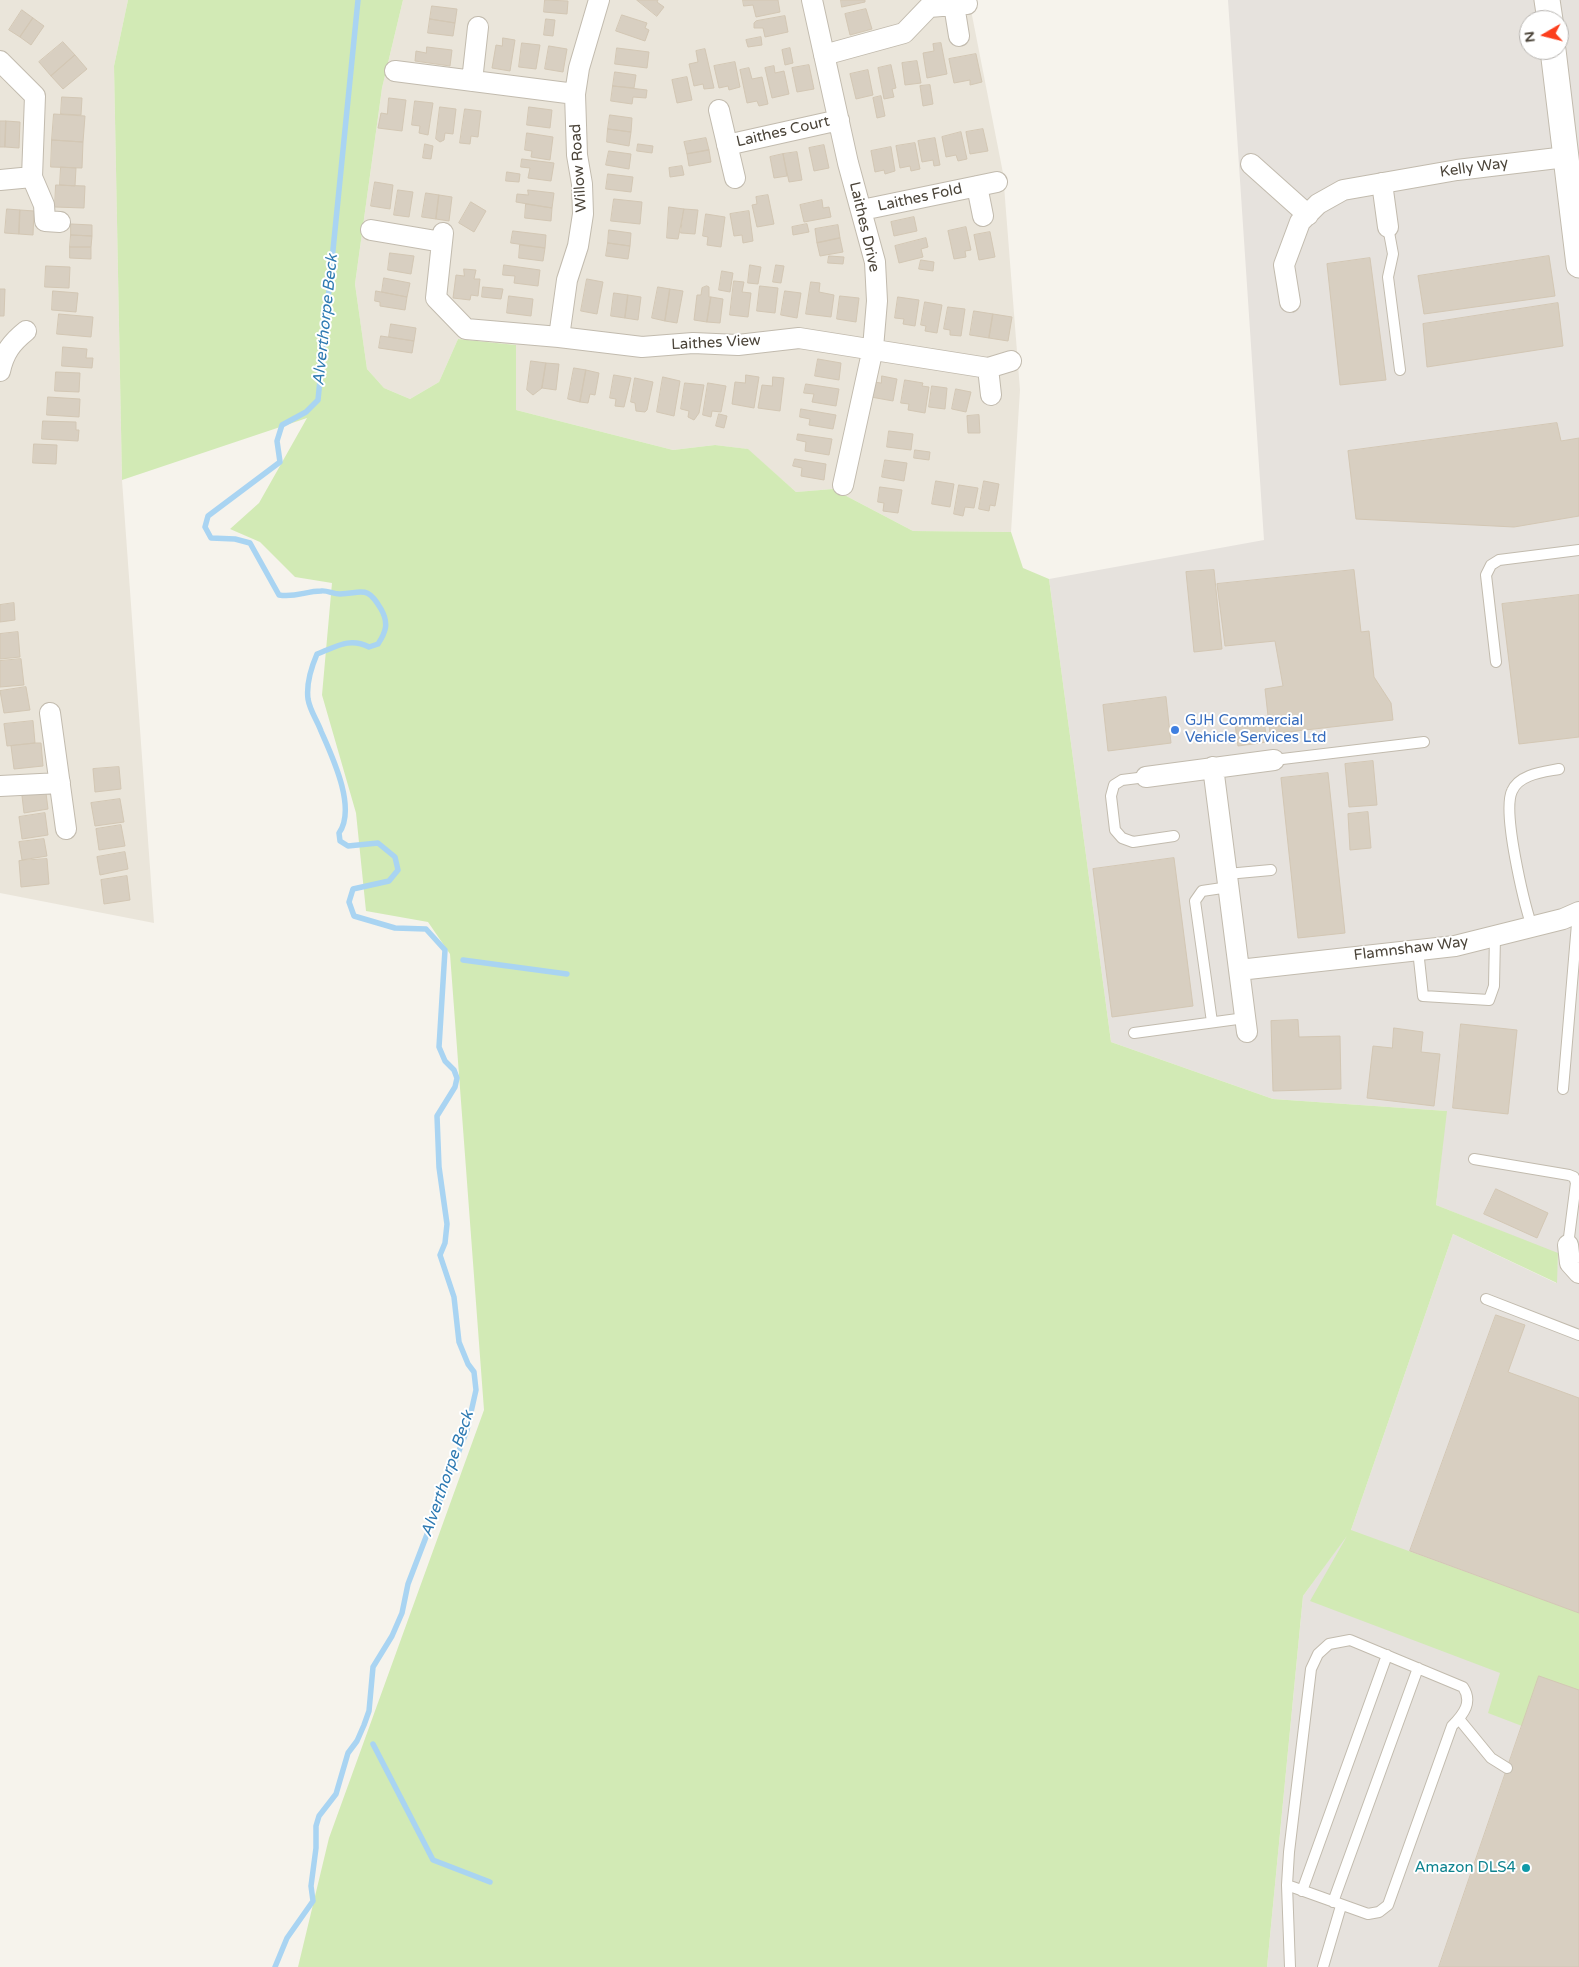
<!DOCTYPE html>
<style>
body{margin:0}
#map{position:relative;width:1579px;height:1967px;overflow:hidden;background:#f6f3ec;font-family:"Varela Round",sans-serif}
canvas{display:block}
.north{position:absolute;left:1519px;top:10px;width:50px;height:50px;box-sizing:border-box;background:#fff;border:1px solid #b7b4b0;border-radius:50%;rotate:262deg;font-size:14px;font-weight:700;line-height:20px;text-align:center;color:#4b4439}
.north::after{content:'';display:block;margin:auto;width:18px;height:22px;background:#fc3f1d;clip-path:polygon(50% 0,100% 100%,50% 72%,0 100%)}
</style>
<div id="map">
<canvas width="1579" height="1967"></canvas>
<div class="north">N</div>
</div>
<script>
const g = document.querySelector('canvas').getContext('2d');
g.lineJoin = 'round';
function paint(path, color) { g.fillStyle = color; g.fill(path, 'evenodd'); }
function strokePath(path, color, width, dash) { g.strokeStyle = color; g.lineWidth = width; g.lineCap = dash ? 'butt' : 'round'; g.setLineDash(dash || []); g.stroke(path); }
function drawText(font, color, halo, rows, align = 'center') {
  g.font = font + ' "Varela Round",sans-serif'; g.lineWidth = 4; g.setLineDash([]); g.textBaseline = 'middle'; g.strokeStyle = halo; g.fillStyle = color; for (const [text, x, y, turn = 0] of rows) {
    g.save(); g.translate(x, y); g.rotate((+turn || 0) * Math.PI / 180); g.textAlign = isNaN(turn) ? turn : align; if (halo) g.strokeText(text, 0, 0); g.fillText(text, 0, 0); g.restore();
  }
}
const residential = new Path2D(`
 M0 0H128L114 66 122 480 154 923 0 893Z
 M403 0H969L1003 173 1020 390 1011 532 913 531 833 489 796 492 747 449 715 445 673 450 516 410 515 345 458 339 439 382 410 399 384 388 367 369 355 284 382 88Z`);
const industrial = new Path2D(`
 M1228 0H1579V1967H1267L1303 1596 1351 1530 1453 1234 1556 1283 1558 1254 1436 1205 1446 1111 1273 1099 1111 1042 1049 579 1264 540ZM1529 20H1559V50H1529Z`);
const green = new Path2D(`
 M128 0H403L382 88 355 284 367 369 384 388 410 399 439 382 458 339 516 345V410L673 450 715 445 748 449 796 492 833 489 913 531 1011 532 1023 568 1049 579 1111 1042 1273 1099 1447 1111 1436 1205 1558 1253 1557 1283 1453 1234 1351 1530 1579 1613V1690L1522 1726 1488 1713 1500 1673 1310 1601 1347 1536 1303 1596 1267 1967H298L329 1838 484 1410 450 954 428 922 366 911 356 813 322 695 332 583 295 577 260 542 230 529 259 503 307 418 122 480 114 66Z`);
const stream = new Path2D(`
 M463 960 567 974
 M373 1744 433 1860 490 1882
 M275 1967 287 1938 313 1901 311 1886 316 1848V1826L319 1816 336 1794 348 1753 357 1741 364 1725 369 1711 373 1667 392 1636 402 1613 408 1584 467 1430 476 1390 474 1372 468 1364 459 1342 454 1297 440 1255 445 1243 447 1224 439 1167 437 1116 455 1087 457 1078 454 1070 445 1061 439 1047 445 950 426 929 395 928 354 916 349 902 353 889 389 881 398 870 395 857 378 843 348 846 340 841 339 833C357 808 332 756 321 731 317 720 310 711 308 699 306 683 311 668 317 654 336 647 349 637 369 647L378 644C386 632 389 623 381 609 367 585 363 593 340 594 333 594 327 590 321 591 306 591 295 598 279 595L250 543 235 539 211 538 205 527 208 516 280 462 277 441 282 425 306 412 318 400 358 0`);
const building = new Path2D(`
 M545 0 568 1 567 14 544 12Z
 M637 0H658L657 2 664 7 657 16Z
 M743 0H778L780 12 756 17 753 5 744 6Z
 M841 0H865V2L842 7Z
 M432 6 457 9 455 23 430 19Z
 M866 9 872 29 850 35 845 14Z
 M22 10 33 18 20 37 9 30Z
 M622 15 647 23 645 28 649 30 645 41 616 31Z
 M785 16 788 32 765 37 763 28H754V23L756 21Z
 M33 18 44 26 31 45 20 37Z
 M430 19 455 23 453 36 428 33Z
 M546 19 555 20 553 36 544 35Z
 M761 37 762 45 748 47 746 40Z
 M503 38 515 40 510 71 492 68 496 45 502 46Z
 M63 42 75 55 51 76 39 62Z
 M522 43 540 45 536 69 519 67Z
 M941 43 947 74 927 78 923 53 934 51 933 44Z
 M549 46 567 49 563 72 545 69Z
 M427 47 452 50 450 66 415 61 416 51 426 53Z
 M617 48 649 52 647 68 615 64Z
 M790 48 793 63 785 65 782 50Z
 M705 49 714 88 704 89 703 84 694 86 689 64 698 62 696 51Z
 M976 54 982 82 970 85V80L954 83 949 59Z
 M75 55 87 69 63 89 51 76Z
 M917 61 921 83 905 85 902 63Z
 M735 62 740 87 729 90 728 86 719 88 714 66Z
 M809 65 814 89 797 92 792 68Z
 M891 65 896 88 892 89 894 97 884 99 878 68Z
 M774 66 775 73 784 71 789 94 772 98 765 68Z
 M749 68 752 79 762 77 768 104 759 106 757 101 747 103 740 70Z
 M868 70 873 95 856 99 850 74Z
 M615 72 636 75 634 88 613 86Z
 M687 77 692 100 677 103 672 80Z
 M930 85 933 104 923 106 920 86Z
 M613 86 647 90 646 98 633 97 632 104 611 101Z
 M881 96 885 116 877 118 873 98Z
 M62 97 82 98 81 115 61 114Z
 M389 98 406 100 402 131 378 128 381 113 387 114Z
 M415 101 433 103 428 135 419 133 420 126 412 125Z
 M440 107 456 109 453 134 445 133 444 140 440 142 436 139Z
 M529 107 552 110 550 128 527 125Z
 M465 109 481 111 478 137 471 136 470 144 460 143Z
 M54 114 85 116 83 142 52 140Z
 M610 115 632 118 631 132 608 129Z
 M0 121H6L5 147H0Z
 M6 121 20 122 19 148 5 147Z
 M608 129 631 132 629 146 607 142Z
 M983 129 988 151 970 154 966 132Z
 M961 132 967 159 958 161 956 155 946 157 942 137Z
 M527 133 553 137 550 160 531 157 532 151 525 150Z
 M706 138 709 150 687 154 684 142Z
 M935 138 940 165 934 166 933 160 922 162 918 141Z
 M52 140 83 142 82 168 51 167Z
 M915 143 920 169 911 171 910 166 900 168 896 146Z
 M425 144 433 146 431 159 423 158Z
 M638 144 653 146 652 153 637 151Z
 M824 145 829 168 814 171 809 148Z
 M891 147 895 171 885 174 884 170 875 172 871 151Z
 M709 150 711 162 689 166 687 154Z
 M609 151 631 154 629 169 606 165Z
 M797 152 802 180 789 182 783 154Z
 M783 154 787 176 774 178 770 157Z
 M522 159 554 163 551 181 528 178 530 168 521 167Z
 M682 166 684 175 670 177 669 168Z
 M61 167 76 168 75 186 60 185Z
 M507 172 520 174 519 182 506 181Z
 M608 174 633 177 631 192 606 189Z
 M375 182 393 185 390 209 371 206Z
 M56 185 85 186 84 208 55 207Z
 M398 190 413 192 409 217 394 215Z
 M528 190 554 193 552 208 516 202 517 194 528 195Z
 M426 193 439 195 436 219 422 217Z
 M439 195 452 197 449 221 436 219Z
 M768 195 774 224 757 227 752 205 757 204 756 197Z
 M614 199 642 202 640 224 611 221Z
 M822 200 823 208 829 207 831 217 804 222 800 205Z
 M471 202 486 211 474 232 459 223Z
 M526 204 552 208 551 221 525 218Z
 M669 207 684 209 678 239 667 238Z
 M7 209 20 210 19 234 5 233Z
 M684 209 698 210 695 234 681 233Z
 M20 210 34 211 33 235 19 234Z
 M749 211 753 241 743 243 742 235 734 236 730 214Z
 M706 214 725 217 721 247 707 245 708 237 703 236Z
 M914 217 917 231 894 236 891 222Z
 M71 224 92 225V236L71 235Z
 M807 224 809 232 793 235 792 227Z
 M838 225 840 238 817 243 815 229Z
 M966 227 971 250 965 251 966 257 954 259 948 231Z
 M609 230 631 233 630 246 608 243Z
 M513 231 546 235 545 248 511 243Z
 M990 232 995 257 979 260 974 235Z
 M71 235 92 236 91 247H70Z
 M840 238 843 252 820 256 817 243Z
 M926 238 928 247 921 249 923 257 899 263 895 246Z
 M608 243 630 246 628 259 606 256Z
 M520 245 545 248 543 261 519 258Z
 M70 247H91V259L70 258Z
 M390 253 414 256 411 274 388 270Z
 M829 256 844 257 843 264 828 263Z
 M1549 256 1555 296 1424 314 1418 276Z
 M1370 258 1386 380 1340 385 1327 264Z
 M921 260 934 262 933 271 919 269Z
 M504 265 540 270 538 286 514 283 515 276 503 275Z
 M750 265 761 267 758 284 748 283Z
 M776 265 784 266 781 283 773 282Z
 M46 266 70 267 69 288 45 287Z
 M464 269 476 270 474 279H480L478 296 471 295 470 300 453 298 456 275 464 276Z
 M722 271 733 273 730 292 719 290Z
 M384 278 410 283 407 297 382 292Z
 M587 279 603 282 597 314 581 311Z
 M734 281 744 282 742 292 751 293 748 317 730 315Z
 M811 282 820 283 819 292 834 295 831 317 806 314Z
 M707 286 709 287V297H711L707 322 694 320 697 295H701L702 288Z
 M760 286 778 288 775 313 757 311Z
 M483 287 503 289 501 299 482 297Z
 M658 287 670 289 665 321 652 318Z
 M0 289H5L4 316H0Z
 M670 289 683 291 677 323 665 321Z
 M53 291 78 293 76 312 52 310Z
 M376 291 407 297 405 310 380 306V302L375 301Z
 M785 291 801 293 797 318 781 315Z
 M614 293 628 295 625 318 611 316Z
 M628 295 641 297 638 320 625 318Z
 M509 296 533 299 531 316 507 313Z
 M840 296 859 298 856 322 837 319Z
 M711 297 723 299 720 323 707 322Z
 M898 297 919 300 915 326 903 324 904 319 895 318Z
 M925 302 942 305 937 333 925 331 926 326 921 325Z
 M1558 303 1563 346 1427 367 1423 324Z
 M948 307 965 309 961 336 950 335V330L944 329Z
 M974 311 993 314 989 338 970 335Z
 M59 314 93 317 91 337 57 334Z
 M993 314 1012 317 1008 341 989 338Z
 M391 324 416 328 414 341 389 337Z
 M381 336 414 341 412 353 379 348Z
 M63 347 87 349 86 358H93L92 368 62 366Z
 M818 359 841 363 839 380 815 376Z
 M531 361 546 363 542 388 533 395 527 390Z
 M546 363 559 364 556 390 542 388Z
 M574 368 586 370 580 402 568 399Z
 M586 370 599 373 595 395 590 394 588 403 580 402Z
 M56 372 80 373 79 392 55 391Z
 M614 375 631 378 624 407 615 406 616 399 610 398Z
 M746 375 759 377 754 408 732 404 735 382 745 383Z
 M882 376 897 379 893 401 871 397 874 382 881 383Z
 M663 377 680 381 674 416 657 412Z
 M773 377 784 378 780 411 758 408 762 385 772 386Z
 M635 378 653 382 647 410 645 412 636 411 635 403 631 402Z
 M905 380 923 383 922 386 929 387 925 413 908 410 909 404 901 403Z
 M685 383 704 385 699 413 694 420 688 417 689 411 681 409Z
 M708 383 726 386 721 412 712 411 711 417 703 415Z
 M806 384 839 389 836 406 812 402 814 394 804 393Z
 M932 386 947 388 945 409 929 407Z
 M956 389 971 392 966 412 952 409Z
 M48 397 80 399 79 417 47 415Z
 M801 409 836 415 833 429 809 425 810 419 800 417Z
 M719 414 727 416 724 428 716 426Z
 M979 415 980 433H968L967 416Z
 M43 421 76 422V430H79L78 441 42 439Z
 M1557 423 1561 441 1579 438V516L1514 527 1356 519 1348 451Z
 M889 431 913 434 911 450 887 447Z
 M798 434 832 439 829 455 805 451 806 442 797 440Z
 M34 444 57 445 56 464 33 463Z
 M915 450 930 452 929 460 914 458Z
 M795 459 826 464 824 480 801 476 802 468 793 466Z
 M885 460 907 463 904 481 882 477Z
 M936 481 954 484 950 507 932 504Z
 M984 481 999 484 995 506 990 505 989 511 979 509Z
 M959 485 978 488 974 508 965 507 963 516 954 514Z
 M880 487 902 490 898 513 883 511 884 503 878 502Z
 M1214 570 1222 649 1194 652 1186 572Z
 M1354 570 1361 632 1369 631 1374 677 1391 703 1393 720 1270 734 1265 689 1283 686 1275 641 1225 646 1217 584Z
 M1579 595V737L1519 744 1502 604Z
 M14 603 15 620 0 622V605Z
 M18 632 20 657 0 659V634Z
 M21 659 24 685 0 687V661Z
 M26 687 30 710 4 713 0 691Z
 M1166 697 1171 743 1108 751 1103 705Z
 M1264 720 1267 742 1238 746 1235 724Z
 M33 721 35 743 7 746 4 724Z
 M35 743H41L43 766 14 769 11 746Z
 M1373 761 1377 805 1349 807 1345 764Z
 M119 767 121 789 95 792 93 769Z
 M1328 773 1345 933 1298 938 1281 778Z
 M46 793 48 809 24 813 22 796Z
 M120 799 124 822 95 826 91 803Z
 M1368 812 1371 848 1350 850 1348 814Z
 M45 813 48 835 22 839 19 817Z
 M121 825 125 846 99 850 96 829Z
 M44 839 47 856 22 860 19 842Z
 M125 852 128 869 100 875 97 857Z
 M1174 858 1193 1006 1112 1017 1093 869Z
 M47 859 49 884 21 887 19 861Z
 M127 876 130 900 104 904 101 880Z
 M1298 1020 1299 1037 1340 1036 1341 1089 1273 1091 1271 1021Z
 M1461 1024 1517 1030 1508 1114 1453 1108Z
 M1394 1028 1423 1032 1421 1052 1440 1054 1434 1106 1367 1098 1373 1046 1392 1048Z
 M1496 1189 1548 1213 1537 1238 1484 1214Z
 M1496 1315 1525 1325 1508 1372 1579 1398V1613L1410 1551Z
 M1539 1676 1579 1690V1967H1439Z`);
const service = new Path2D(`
 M1388 227 1393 254 1388 277 1400 370
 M1496 662 1486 575 1491 565 1499 560 1579 550
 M1274 760 1424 742
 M1146 777 1122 780 1114 785 1111 796 1115 830 1122 838 1133 842 1174 836
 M1227 874 1271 870
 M1532 927C1524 903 1502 812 1512 791 1519 774 1544 772 1559 769
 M1418 950 1423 996 1489 1000 1494 986 1495 936
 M1212 1022 1195 901 1202 891 1229 887
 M1134 1033 1245 1018
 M1563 1089 1578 912
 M1474 1159 1569 1175 1574 1177 1576 1183 1568 1245
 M1486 1299 1579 1335
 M1459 1719 1491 1758 1507 1768
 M1287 1885 1368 1914 1379 1912 1388 1905 1452 1726C1464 1714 1473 1702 1463 1687L1350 1640 1329 1644 1318 1654 1311 1669 1289 1852 1287 1885 1290 1967
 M1302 1891 1387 1655
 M1333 1902 1418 1668
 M1323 1967 1341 1906`);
const minor = new Path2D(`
 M812 0 848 163 875 262 877 301 873 348 843 485
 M954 5 959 36
 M824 55 904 33 929 7 967 4
 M0 61 35 96 32 177 44 205 45 221 60 222
 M395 71 575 94
 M472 81 478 27
 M719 110 735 178
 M727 145 839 120
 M1251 164 1308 215
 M0 180 32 177
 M1382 183 1388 227
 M977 186 983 216
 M862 210 997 182
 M371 230 442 242
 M443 233 436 298 466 329 559 337 642 347 693 343 738 345 799 338 988 368 1011 361
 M1290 302 1284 265 1300 222 1318 204 1343 190 1457 170 1566 157
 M559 337 567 280 578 246 583 214 582 184 577 155 575 94 579 68 599 0
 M988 368 991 395
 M0 371C4 353 11 343 26 331
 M50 713 66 829
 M1213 767 1247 1032
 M1146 777 1274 760
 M0 786 60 783
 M1239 970 1455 946 1563 919 1579 912
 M1568 1245 1570 1263 1579 1273`);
const tertiary = new Path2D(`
 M1547 0 1550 20
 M1553 50 1579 265`);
const markers = [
 [1175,730,5,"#3f7fe0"],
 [1526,1868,5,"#0f9aa8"]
];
const streetNames = [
 ["Laithes Court",783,132,-13],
 ["Willow Road",579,168,-94],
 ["Kelly Way",1474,168,-8],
 ["Laithes Fold",920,198,-12],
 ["Laithes Drive",864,227,77],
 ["Laithes View",716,343,-3],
 ["Flamnshaw Way",1411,949,-7]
];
const shopNames = [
 ["GJH Commercial",1185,721],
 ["Vehicle Services Ltd",1185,738]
];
const cultureNames = [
 ["Amazon DLS4",1516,1868]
];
const waterNames = [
 ["Alverthorpe Beck",326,320,-84],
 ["Alverthorpe Beck",448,1474,-71]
];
paint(residential, '#eae5da');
paint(industrial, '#e6e2dd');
paint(green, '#d2eab5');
strokePath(stream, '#a9d4f2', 5.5);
paint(building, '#d8cfc1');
strokePath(building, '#d3c7b4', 1);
strokePath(service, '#c2bbae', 12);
strokePath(minor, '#c2bbae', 22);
strokePath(tertiary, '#c2bbae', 27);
strokePath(service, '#fff', 10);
strokePath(minor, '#fff', 20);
strokePath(tertiary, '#fff', 25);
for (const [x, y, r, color] of markers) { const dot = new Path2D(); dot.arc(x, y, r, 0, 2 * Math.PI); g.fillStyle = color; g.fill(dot); strokePath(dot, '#fff', 2); }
drawText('15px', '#4b4439', '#fff', streetNames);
drawText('15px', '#366cbe', '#fff', shopNames, 'left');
drawText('15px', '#0d838f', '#fff', cultureNames, 'right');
drawText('italic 16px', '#2e7ab2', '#fff', waterNames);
</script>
